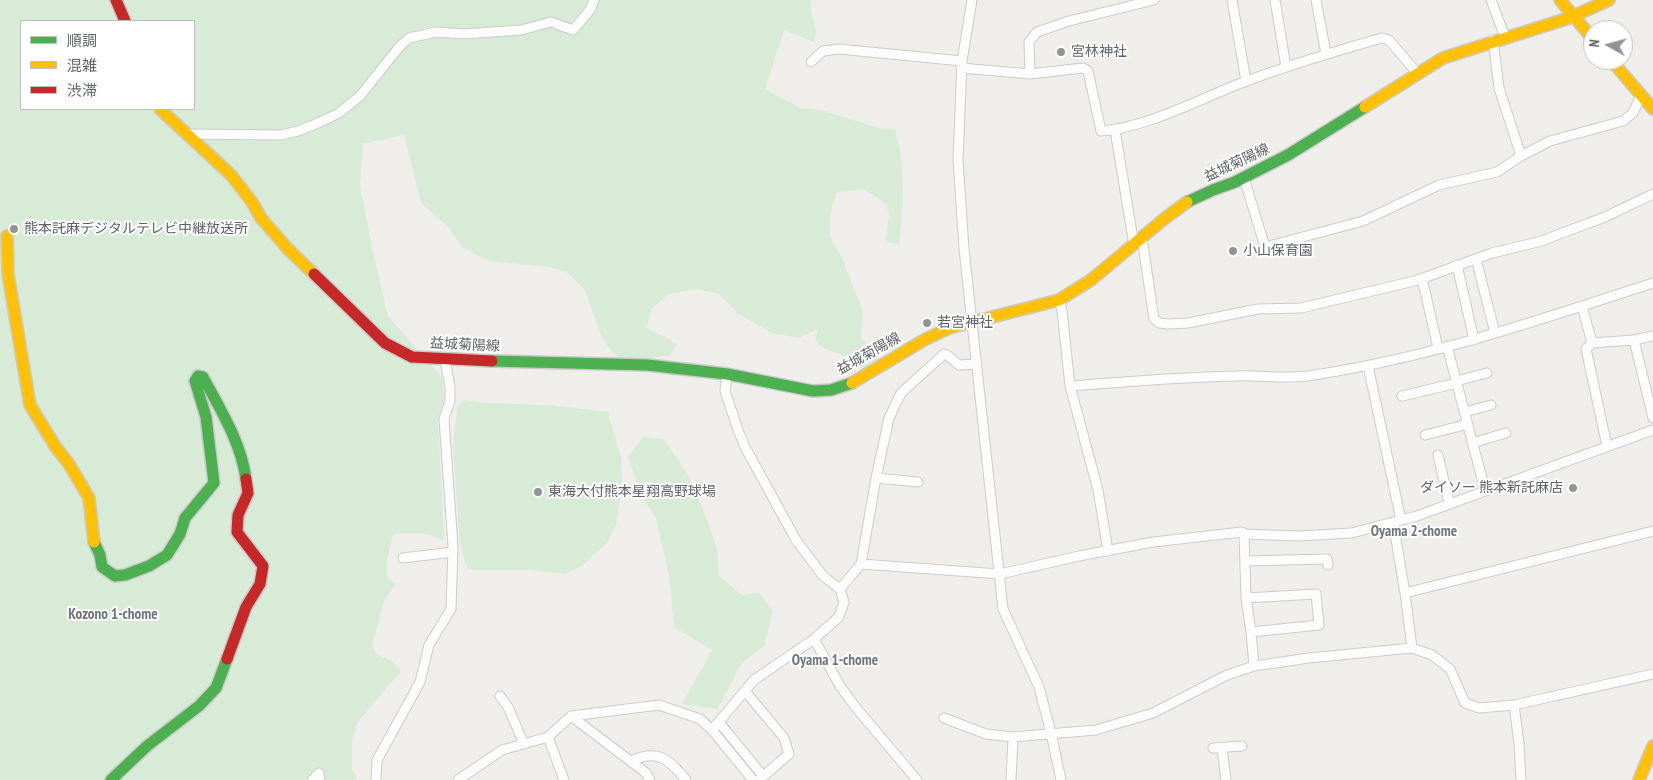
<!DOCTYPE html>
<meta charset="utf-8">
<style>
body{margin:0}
#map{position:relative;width:1653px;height:780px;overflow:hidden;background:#efeeea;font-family:"PT Sans Narrow","Noto Sans JP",sans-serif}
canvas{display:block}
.legend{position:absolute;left:20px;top:20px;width:175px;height:90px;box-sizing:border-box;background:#fff;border:1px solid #bfc1c3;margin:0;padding:6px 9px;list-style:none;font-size:15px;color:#5f6368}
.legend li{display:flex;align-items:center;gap:10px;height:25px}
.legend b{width:25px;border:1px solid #bfc1c3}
.north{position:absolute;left:1583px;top:20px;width:50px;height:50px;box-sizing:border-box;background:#fff;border:1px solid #bfc1c3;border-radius:50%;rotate:277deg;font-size:14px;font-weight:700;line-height:20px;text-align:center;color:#5f6368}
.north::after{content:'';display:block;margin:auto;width:18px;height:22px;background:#919496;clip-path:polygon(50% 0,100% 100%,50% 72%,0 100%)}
</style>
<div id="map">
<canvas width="1653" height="780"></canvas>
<ul class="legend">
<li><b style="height:6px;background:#4caf50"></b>順調</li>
<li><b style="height:6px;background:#ffc107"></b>混雑</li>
<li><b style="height:6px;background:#c62828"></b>渋滞</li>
</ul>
<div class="north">N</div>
</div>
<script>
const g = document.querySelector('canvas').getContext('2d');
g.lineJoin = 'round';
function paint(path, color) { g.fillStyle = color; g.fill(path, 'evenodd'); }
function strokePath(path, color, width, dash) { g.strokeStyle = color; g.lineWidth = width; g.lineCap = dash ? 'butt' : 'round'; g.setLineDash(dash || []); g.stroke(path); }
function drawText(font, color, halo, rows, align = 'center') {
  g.font = font + ' "PT Sans Narrow","Noto Sans JP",sans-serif'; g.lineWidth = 4; g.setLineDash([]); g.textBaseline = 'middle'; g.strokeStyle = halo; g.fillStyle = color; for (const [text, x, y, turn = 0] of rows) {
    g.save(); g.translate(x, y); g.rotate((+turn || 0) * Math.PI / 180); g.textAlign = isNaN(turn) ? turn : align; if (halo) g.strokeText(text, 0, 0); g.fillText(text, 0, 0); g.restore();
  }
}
const green = new Path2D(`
 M0 0H811C807 14 821 27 814 42L784 30 765 89 800 108 821 110 879 128 895 129 902 163 903 202 899 245 886 241 889 214 886 205 880 199 862 189 836 193 830 215V237L840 254 861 306 863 316 861 337 880 361 866 371 847 357 821 347 815 339 819 328 799 338 772 333 738 314 719 294 697 289 669 294 651 309 647 328 677 344 669 356 622 360 611 351 601 335 585 290 568 273 550 267 488 261 462 247 448 227 421 203 404 135 363 144 360 185 374 257 388 316 442 377 444 398 438 420 444 540 422 533 393 534 387 559V577L396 584 384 601 372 645 377 654 393 662 400 672 358 722 352 741V769L357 780H0ZM21 21H194V109H21Z
 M465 400 484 403 550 405 608 412 621 458 622 481 616 525 606 544 583 565 565 574 530 570H469L463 556 459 533 453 444 458 406Z
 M643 437 664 439 688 475 708 522 717 548 719 576 742 595 759 593 773 611 764 646 742 663 717 709 682 704 712 650 674 627 669 575 656 518 642 497 628 457Z`);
const street = new Path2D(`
 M972 0 962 61 958 160 964 249 1003 609 1039 687 1051 733 1061 780
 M1232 0 1246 81
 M1275 0 1286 67
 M1316 0 1326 54
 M1491 0 1505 37
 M811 62 823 51 839 49 962 61
 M961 68 1030 74 1083 68 1088 71 1101 131C1149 127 1199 99 1244 82 1289 65 1336 51 1382 38L1389 40 1418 74
 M1030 74 1029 42 1037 32 1069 21 1154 0
 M1115 130 1134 245
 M187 134 281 135 298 131 318 123 339 113 360 96 400 46 409 38 436 32 464 34 521 30 551 22 573 30 590 10 594 0
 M1521 156 1550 141 1623 121 1633 113 1641 95
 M1244 178 1265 247 1363 221 1439 185 1497 172 1521 156 1499 88 1493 40
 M1142 238 1154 319 1159 323 1168 324 1188 323 1258 309 1301 308 1418 280 1492 253 1542 241 1557 235 1605 217 1653 194
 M1476 259 1495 333
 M1457 265 1474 340
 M1422 278 1438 348
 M1059 300 1062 311 1070 386 1098 490 1108 551
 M1582 306 1592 343 1586 349 1607 446
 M1634 340 1653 336
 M1592 343 1634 340 1653 418
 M1447 346 1485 490
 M1368 366 1401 520
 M727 374 725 391 738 430 745 447 796 540 823 576 840 589
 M1456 381 1487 373
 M1070 386C1125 382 1180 377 1236 376 1259 375 1284 379 1307 376 1426 359 1540 320 1653 283
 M1402 396 1457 383
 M1464 412 1491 405
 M1425 435 1468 424
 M1472 443 1506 433
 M1438 455 1449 503
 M876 478 918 482
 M1393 522 1405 593
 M1244 534 1246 598 1251 632 1254 666
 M403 558 453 552
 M1245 561 1327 559 1328 565
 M861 564 1000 574 1079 556 1153 542 1242 532 1244 534 1298 536 1352 533 1393 522 1414 517 1653 430
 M1246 598 1316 594 1319 625 1251 632
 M814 639 840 686 857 709 917 780
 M1412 648 1405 593 1653 531
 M745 691 784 738 789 754 759 780
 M500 696 508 707 524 744
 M1514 705 1519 743 1521 780
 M571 716 646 773 650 780
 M944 718 986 734 1013 737
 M719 722 763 776
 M712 730 754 680 814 639 839 617 844 602 840 589 861 564 876 478 889 418 901 393 944 354 947 355 959 365 977 364
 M548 737 564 780
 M1213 748 1242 746
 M1222 748 1226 780
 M630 761C658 749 668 758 686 780
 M312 780 319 773 320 780
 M376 780 377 760 420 682 429 645 451 609 453 546 444 419 450 401V387L445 360
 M458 780 502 750 548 737 571 716 659 705 700 719 712 730 753 780
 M1011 780 1013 737 1096 730 1153 713 1227 675 1254 666 1309 658 1412 648 1432 655 1450 669 1465 703 1479 708 1514 705 1653 674`);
const fast = new Path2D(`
 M1187 202 1213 190 1235 182 1288 155 1365 107
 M492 361 647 365 727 374 813 391 831 390 852 383
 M94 542 100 555 102 567 115 576 125 575 149 566 167 555 180 534 185 518 214 483 206 417 195 381 198 376 203 377C220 409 241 442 246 479
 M111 780 147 746 199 706 216 688 227 659`);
const slow = new Path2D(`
 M1560 0 1593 39
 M1611 60 1653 109
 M1365 107 1443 58 1569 18 1609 0
 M160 109 231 175 252 202 261 218 288 249 314 274
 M7 236 8 274 30 405 55 446 69 464 89 498 94 542
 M852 383 924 340 949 328 1059 300 1091 280 1164 219 1187 202
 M1639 780 1653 746`);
const jam = new Path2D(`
 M116 0 125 21
 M314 274 385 343 412 357 492 361
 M227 659 246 607 260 584 263 566 237 532 238 515 248 493 246 479`);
const markers = [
 [1061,52,5,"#919496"],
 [14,229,5,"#919496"],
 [1233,251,5,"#919496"],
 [927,323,5,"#919496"],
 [1573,488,5,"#919496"],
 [538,492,5,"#919496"]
];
const poiNames = [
 ["宮林神社",1071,52],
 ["熊本託麻デジタルテレビ中継放送所",24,229],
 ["小山保育園",1243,251],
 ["若宮神社",937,323],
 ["ダイソー 熊本新託麻店",1563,488,"right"],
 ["東海大付熊本星翔高野球場",548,492]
];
const streetNames = [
 ["益城菊陽線",1237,163,-25],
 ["益城菊陽線",465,345,3],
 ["益城菊陽線",869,354,-29]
];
const neighbourhoodNames = [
 ["Oyama 2-chome",1414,532],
 ["Kozono 1-chome",113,615],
 ["Oyama 1-chome",835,661]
];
paint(green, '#d8ebd6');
strokePath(street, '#cbcccc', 11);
strokePath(fast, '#cacacb', 14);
strokePath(slow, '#cacacb', 14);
strokePath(jam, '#cacacb', 14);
strokePath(street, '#fdfcfc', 9);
strokePath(fast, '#4caf50', 11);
strokePath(slow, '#ffc107', 11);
strokePath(jam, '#c62828', 11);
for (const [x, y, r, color] of markers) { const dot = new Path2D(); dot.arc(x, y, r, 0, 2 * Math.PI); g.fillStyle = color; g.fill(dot); strokePath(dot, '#fff', 2); }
drawText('14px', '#5f6368', '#fff', poiNames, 'left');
drawText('14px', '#5f6368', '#fff', streetNames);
drawText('bold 15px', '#70757a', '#fff', neighbourhoodNames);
</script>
